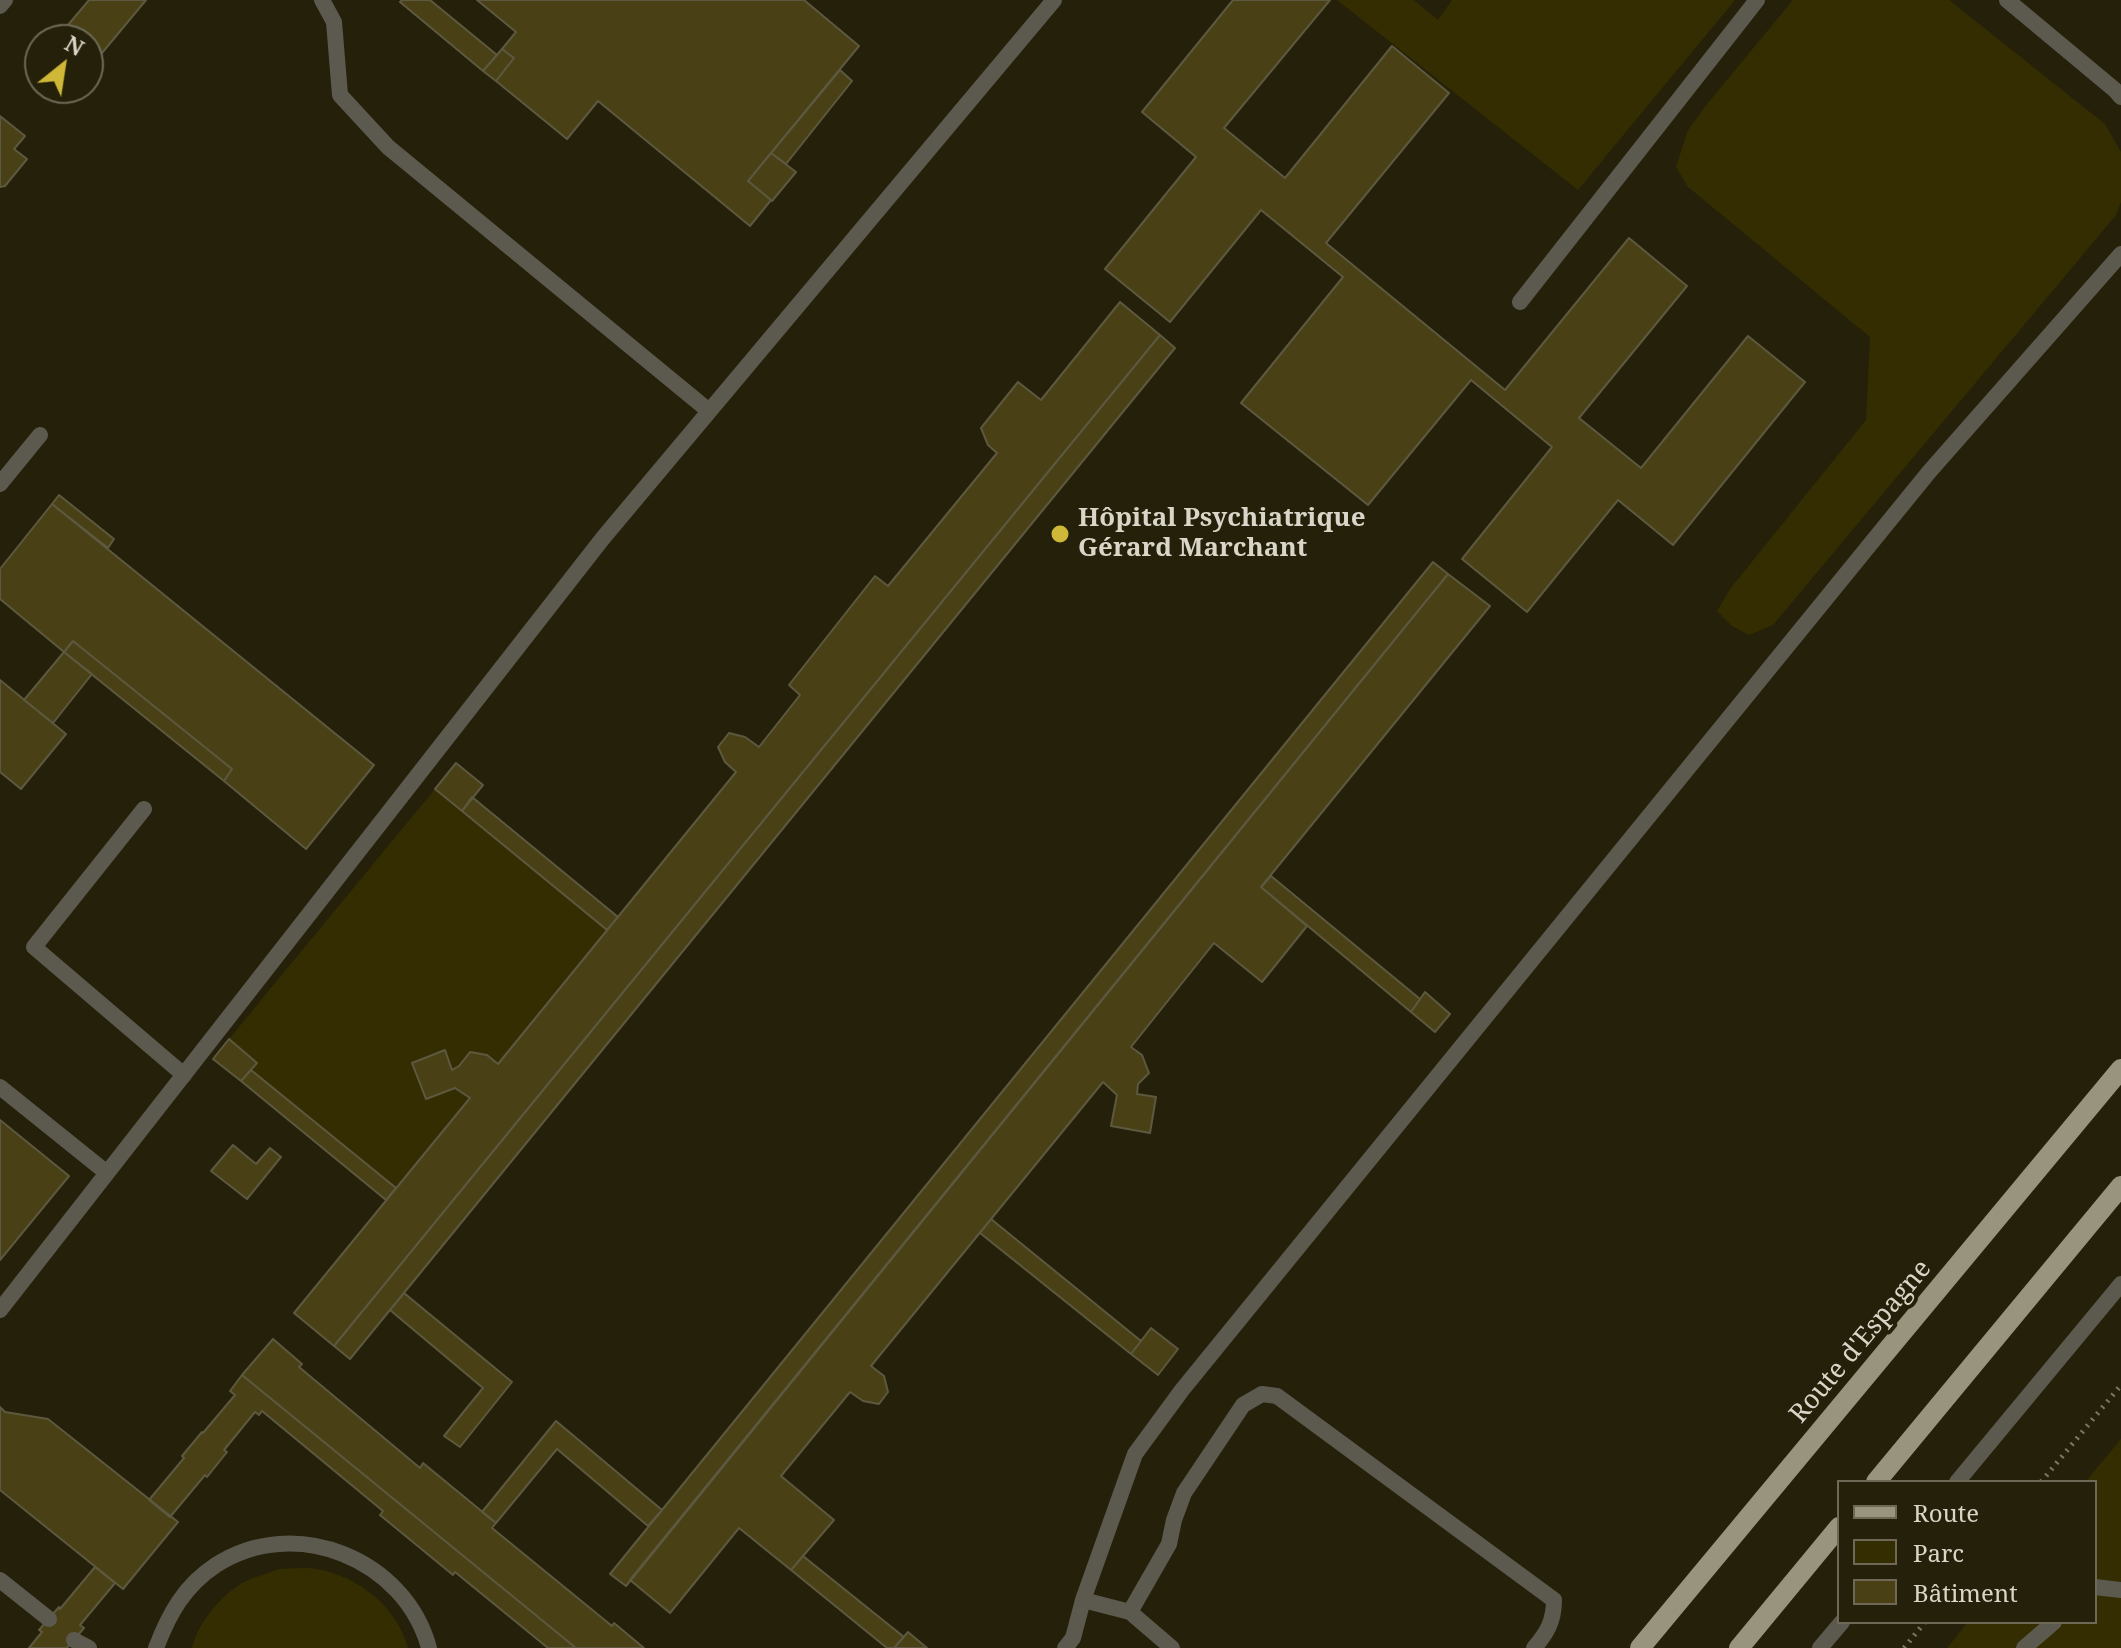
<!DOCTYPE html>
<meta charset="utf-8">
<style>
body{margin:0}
#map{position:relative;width:2121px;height:1648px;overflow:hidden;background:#252009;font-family:"Noto Serif",serif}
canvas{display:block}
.legend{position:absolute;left:1837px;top:1480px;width:260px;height:144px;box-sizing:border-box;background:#252009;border:2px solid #6d6956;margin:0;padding:10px 14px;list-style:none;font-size:24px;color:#d9d6c9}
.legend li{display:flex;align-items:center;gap:16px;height:40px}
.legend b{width:40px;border:2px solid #6d6956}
.north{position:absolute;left:24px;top:24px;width:80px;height:80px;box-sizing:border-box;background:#252009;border:2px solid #6d6956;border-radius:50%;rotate:30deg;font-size:22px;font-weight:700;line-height:32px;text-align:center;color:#d9d6c9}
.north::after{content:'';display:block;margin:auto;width:28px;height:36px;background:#cfb837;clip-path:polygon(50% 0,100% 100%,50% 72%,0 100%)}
</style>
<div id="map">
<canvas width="2121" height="1648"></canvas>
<ul class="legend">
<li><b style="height:10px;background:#98947d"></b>Route</li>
<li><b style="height:22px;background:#352d02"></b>Parc</li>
<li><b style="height:22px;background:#494115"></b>Bâtiment</li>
</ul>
<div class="north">N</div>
</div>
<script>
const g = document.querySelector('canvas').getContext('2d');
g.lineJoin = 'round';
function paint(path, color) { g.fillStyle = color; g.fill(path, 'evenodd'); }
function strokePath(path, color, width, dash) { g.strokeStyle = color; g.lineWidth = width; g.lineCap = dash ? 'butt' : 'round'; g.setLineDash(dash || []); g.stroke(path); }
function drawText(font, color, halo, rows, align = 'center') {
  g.font = font + ' "Noto Serif",serif'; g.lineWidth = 8; g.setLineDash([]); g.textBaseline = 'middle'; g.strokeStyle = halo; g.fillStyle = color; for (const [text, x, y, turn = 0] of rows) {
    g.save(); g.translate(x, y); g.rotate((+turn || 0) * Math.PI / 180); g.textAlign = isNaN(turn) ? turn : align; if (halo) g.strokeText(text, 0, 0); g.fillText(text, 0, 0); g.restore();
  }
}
const green = new Path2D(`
 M1337 0H1414L1438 20 1452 0H1735L1578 190Z
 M1793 0H1949L2105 124 2121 152V202L2116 215 1773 625 1749 635 1732 626 1717 611 1730 589 1866 420 1870 337 1688 187 1676 167 1688 130 1707 104Z
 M435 789 607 930 498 1064 487 1055 471 1052 459 1066 452 1070 445 1051 412 1063 426 1099 455 1088 470 1098 396 1188 251 1070 229 1039Z
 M2121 1439V1648H1947L1968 1622H2095V1482H2085Z
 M279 1569C291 1569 305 1567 317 1569 358 1576 397 1607 408 1648H192C199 1621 219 1598 242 1583 253 1577 267 1574 279 1569Z`);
const building = new Path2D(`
 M89 0H146L102 53 68 25Z
 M402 0H430L497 55 483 71 400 2Z
 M477 0H804L859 46 748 181 771 200 750 226 598 101 567 139 496 81 514 58 502 49 516 32Z
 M1233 0H1330L1224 128 1285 178 1392 46 1449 93 1326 243 1505 390 1629 238 1687 286 1579 418 1641 468 1748 336 1805 382 1673 545 1618 500 1527 612 1462 559 1552 447 1471 380 1368 505 1241 403 1343 277 1261 210 1170 322 1105 269 1196 157 1142 112Z
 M502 49 514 58 496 81 483 71Z
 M840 70 852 81 786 164 771 153Z
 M0 116 25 136 14 149 27 159 5 186 0 187Z
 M771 153 796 172 772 201 748 181Z
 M1120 302 1160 335 334 1346 294 1313 470 1098 455 1088 426 1099 412 1063 445 1050 452 1070 459 1066 470 1052 487 1055 498 1064 736 772 725 762 718 747 729 733 745 737 759 747 800 695 789 685 875 576 888 586 997 453 988 445 981 428 1018 382 1041 400Z
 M1160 335 1175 348 350 1359 334 1346Z
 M59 495 114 539 108 548 52 504Z
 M52 504 374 765 306 849 224 781 232 769 73 641 64 652 0 599V569Z
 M1433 562 1448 574 626 1586 610 1574Z
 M1448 574 1490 606 1261 887 1307 926 1262 982 1214 943 1131 1047 1142 1055 1149 1073 1138 1084 1137 1094 1156 1097 1150 1133 1111 1126 1117 1095 1103 1082 871 1366 884 1376 888 1392 879 1404 863 1401 850 1392 781 1476 834 1520 791 1570 739 1528 670 1613 630 1580Z
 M73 641 232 769 224 781 64 652Z
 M64 652 92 674 53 723 24 700Z
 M0 680 66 734 21 789 0 772Z
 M456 763 483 785 462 811 435 789Z
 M472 797 618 917 607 930 462 811Z
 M1271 876 1420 999 1411 1012 1261 887Z
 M1425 992 1450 1014 1435 1032 1411 1012Z
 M229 1039 257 1063 241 1081 213 1059Z
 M251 1070 396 1188 386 1200 241 1081Z
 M0 1120 69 1176 0 1260Z
 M233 1145 256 1164 270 1148 281 1157 247 1199 211 1171Z
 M991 1219 1141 1341 1131 1354 980 1233Z
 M404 1293 512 1382 460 1447 444 1436 483 1388 390 1310Z
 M1151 1328 1178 1349 1158 1375 1131 1354Z
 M273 1339 302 1364 299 1367 420 1468 423 1463 496 1523 492 1528 612 1626 614 1623 644 1648H576L242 1375Z
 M242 1375 576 1648H548L455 1572 453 1575 380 1515 383 1511 262 1411 259 1415 255 1412 224 1450 227 1452 207 1477 205 1475 170 1517 149 1500 184 1458 182 1456 202 1432 203 1433 235 1395 230 1391Z
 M0 1407 5 1412 48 1419 178 1522 123 1589 0 1490Z
 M556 1421 662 1510 648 1526 557 1449 496 1523 482 1512Z
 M803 1556 904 1637 894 1648H887L791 1570Z
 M95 1567 115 1583 80 1625 84 1628 67 1648H29L42 1632 39 1630 59 1607 60 1609Z
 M908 1632 927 1648H894Z`);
const path = new Path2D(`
 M2041 1482 2121 1385
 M1904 1648 1925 1622`);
const service = new Path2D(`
 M322 0 334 22 340 95 388 147 709 411
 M2007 0 2115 90 2121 97
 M0 6 5 0
 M1520 302 1757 0
 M0 484 40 435
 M144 809 34 947 184 1075
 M0 1087 107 1173
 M0 1310 603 538 1054 0
 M1957 1482 2121 1284
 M0 1580 49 1619
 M2095 1587 2121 1590
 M1083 1600 1130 1612 1172 1648
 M1130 1612 1169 1544 1174 1520 1184 1493 1243 1405 1262 1394 1277 1396 1554 1600C1554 1621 1547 1633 1534 1648
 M74 1640 89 1648
 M156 1648C169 1614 184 1586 216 1565 295 1514 405 1559 429 1648
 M1065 1648 1073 1638 1083 1600 1135 1454 1182 1390 1929 472 2121 254
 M1820 1648 1842 1622
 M2024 1648 2054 1622`);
const primary = new Path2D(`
 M1876 1482 2121 1186
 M1640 1648 2121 1069
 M1739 1648 1839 1527`);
const markers = [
 [1060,534,10,"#cfb837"]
];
const poiNames = [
 ["Hôpital Psychiatrique",1078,519],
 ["Gérard Marchant",1078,549]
];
const streetNames = [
 ["Route d'Espagne",1861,1342,-50]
];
paint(green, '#352d02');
paint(building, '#494115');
strokePath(building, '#5d5840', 2);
strokePath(path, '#7b7765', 5, [2, 6]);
strokePath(service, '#5c5a4f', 16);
strokePath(primary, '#98947d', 20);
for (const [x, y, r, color] of markers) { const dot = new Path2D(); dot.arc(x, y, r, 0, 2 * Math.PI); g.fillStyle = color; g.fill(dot); strokePath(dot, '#252009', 3); }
drawText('bold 26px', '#d9d6c9', '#252009', poiNames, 'left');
drawText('26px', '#d9d6c9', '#252009', streetNames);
</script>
